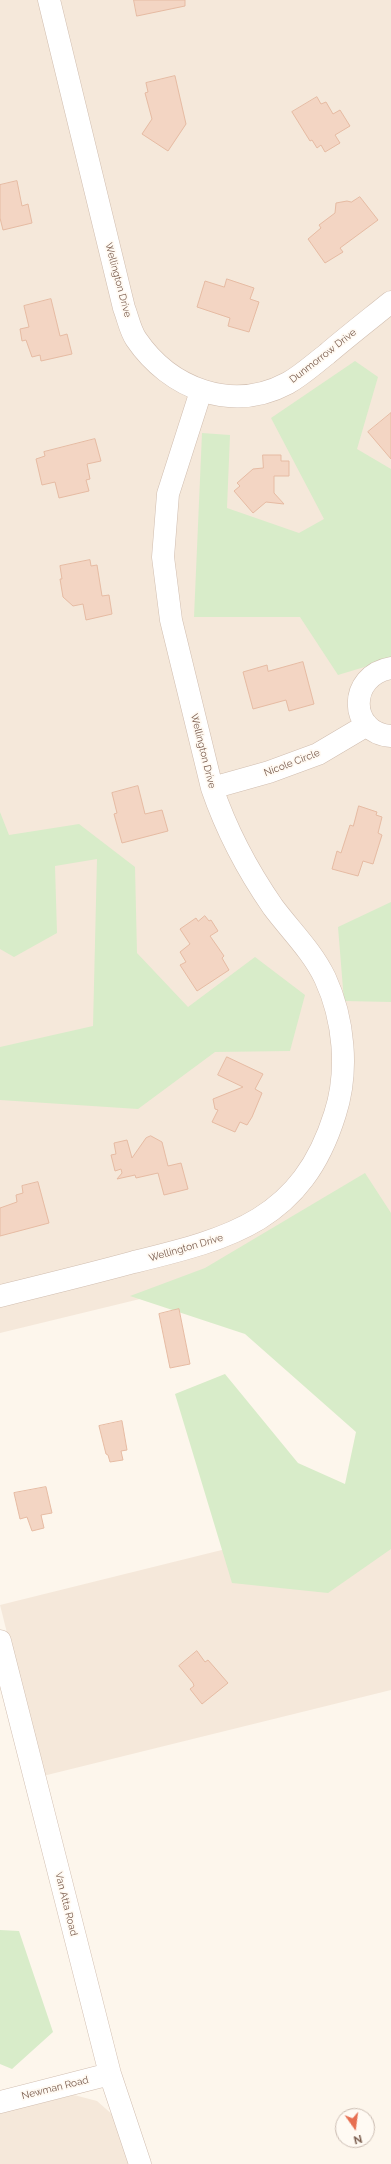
<!DOCTYPE html>
<style>
body{margin:0}
#map{position:relative;width:391px;height:2164px;overflow:hidden;background:#fdf6ec;font-family:Raleway,sans-serif}
canvas{display:block}
.north{position:absolute;left:335px;top:2108px;width:40px;height:40px;box-sizing:border-box;background:#fffaf3;border:1px solid #cabbb1;border-radius:50%;rotate:166deg;font-size:11px;font-weight:700;line-height:16px;text-align:center;color:#7a5c4d}
.north::after{content:'';display:block;margin:auto;width:14px;height:18px;background:#e76f51;clip-path:polygon(50% 0,100% 100%,50% 72%,0 100%)}
</style>
<div id="map">
<canvas width="391" height="2164"></canvas>
<div class="north">N</div>
</div>
<script>
const g = document.querySelector('canvas').getContext('2d');
g.lineJoin = 'round';
function paint(path, color) { g.fillStyle = color; g.fill(path, 'evenodd'); }
function strokePath(path, color, width, dash) { g.strokeStyle = color; g.lineWidth = width; g.lineCap = dash ? 'butt' : 'round'; g.setLineDash(dash || []); g.stroke(path); }
function drawText(font, color, halo, rows, align = 'center') {
  g.font = font + ' Raleway,sans-serif'; g.lineWidth = 3.5; g.setLineDash([]); g.textBaseline = 'middle'; g.strokeStyle = halo; g.fillStyle = color; for (const [text, x, y, turn = 0] of rows) {
    g.save(); g.translate(x, y); g.rotate((+turn || 0) * Math.PI / 180); g.textAlign = isNaN(turn) ? turn : align; if (halo) g.strokeText(text, 0, 0); g.fillText(text, 0, 0); g.restore();
  }
}
const residential = new Path2D(`
 M0 0H391V1238L0 1333Z
 M391 1508V1690L43 1776 0 1605Z
 M74 2095 97 2101 114 2116 130 2164H0V2113Z`);
const green = new Path2D(`
 M355 361 378 377 357 449 391 469V659L338 675 300 617H194L202 433 230 435 227 508 299 533 324 519 271 418Z
 M0 812 9 835 79 824 135 867 137 953 188 1007 255 957 305 995 290 1051 215 1052 138 1109 0 1100V1047L93 1026 97 859 55 866 57 933 14 957 0 949Z
 M391 902V1002L344 1001 338 927Z
 M365 1173 391 1213V1549L328 1593 232 1583 175 1394 225 1374 298 1463 345 1484 356 1432 245 1334 130 1296 205 1268Z
 M0 1930 19 1931 53 2032 12 2069 0 2064Z`);
const building = new Path2D(`
 M134 0H185V6L137 16Z
 M175 76 186 124 168 151 142 134 152 119 145 93 148 92 146 83Z
 M317 97 321 104 326 102 333 114 340 110 350 126 335 135 340 143 325 152 321 145 317 148 312 140 310 141 292 112Z
 M17 181 22 206 28 204 32 223 3 230 0 218V185Z
 M360 197 378 220 340 248 343 252 325 263 308 239 321 228 319 225 335 213 336 203 347 201 351 202Z
 M227 279 254 288 250 299 259 302 249 332 228 326 230 318 197 307 205 281 224 287Z
 M51 299 60 336 67 334 72 354 41 361 40 355 32 357 26 340 22 341 20 329 29 327 24 306Z
 M391 413V459L368 432Z
 M95 439 101 461 87 464 90 479 86 480 89 491 59 498 55 482 42 485 36 459 45 456 44 452Z
 M263 455H281V461H289V476H274V493L284 504 266 502 253 513 234 491 240 486 237 483 253 469 263 468Z
 M90 560 91 566 97 565 102 596 109 595 112 614 86 620 83 604 73 606 63 597 60 579H62L60 566Z
 M303 662 314 704 289 711 286 700 253 709 243 672 267 665 268 671Z
 M138 786 145 814 162 810 168 831 122 843 114 814 117 813 112 793Z
 M359 806 377 812 376 815 382 817 378 833 382 835 373 864 363 861 358 876 332 869 337 851 341 853 350 825 353 826Z
 M205 916 209 921 211 920 218 931 210 936 224 956 222 958 229 970 197 991 180 965 186 962 180 952 190 944 180 929 196 918 198 921Z
 M227 1057 263 1074 255 1089 262 1093 252 1117 247 1125 240 1122 235 1132 212 1122 218 1110 215 1109 213 1099 243 1087 218 1075Z
 M151 1136 162 1142 168 1166 181 1163 188 1189 164 1195 158 1173 136 1178 135 1175 117 1179 122 1173 121 1169 115 1171 111 1155 116 1154 114 1143 127 1140 132 1158 146 1138Z
 M38 1182 49 1223 0 1236V1208L17 1202 16 1195 23 1193 22 1186Z
 M179 1309 190 1364 170 1368 159 1314Z
 M122 1421 127 1450 121 1451 123 1460 110 1462 108 1455 106 1454 99 1426Z
 M46 1487 52 1513 41 1515 44 1528 32 1531 27 1517 20 1519 14 1493Z
 M197 1651 205 1662 208 1660 228 1683 202 1704 190 1689 194 1686 193 1683 179 1666Z`);
const minor = new Path2D(`
 M49 0 124 308C128 318 130 330 136 339 170 389 232 413 288 383 302 375 314 364 327 354 348 336 370 319 391 302
 M391 668C348 675 348 733 391 736
 M212 788 269 772 318 754 367 725
 M0 1296C45 1285 90 1274 134 1262 232 1238 302 1220 335 1114 349 1071 344 1019 325 978 312 951 291 931 273 907 246 868 227 832 212 788L171 620 163 557 168 494 201 391
 M0 1641 110 2074 140 2164
 M0 2102 110 2074`);
const streetNames = [
 ["Wellington Drive",118,280,75],
 ["Dunmorrow Drive",323,356,-38],
 ["Wellington Drive",203,751,76],
 ["Nicole Circle",292,763,-21],
 ["Wellington Drive",186,1248,-16],
 ["Van Atta Road",66,1904,76],
 ["Newman Road",55,2088,-14]
];
paint(residential, '#f5e8da');
paint(green, '#d8ecc9');
paint(building, '#f3d5c3');
strokePath(building, '#e6bba3', 1);
strokePath(minor, '#d1beb0', 23);
strokePath(minor, '#fff', 22);
drawText('10px', '#7a5c4d', '#fffaf3', streetNames);
</script>
